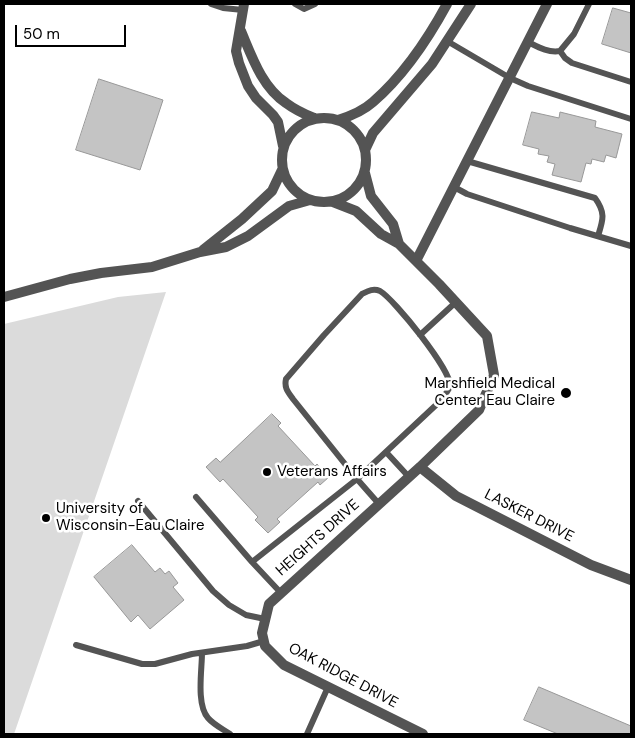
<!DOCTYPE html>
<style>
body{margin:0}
#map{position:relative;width:635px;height:738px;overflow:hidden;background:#fff;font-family:"DM Sans",sans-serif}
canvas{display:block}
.frame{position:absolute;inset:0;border:5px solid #000;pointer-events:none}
.scale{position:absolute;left:15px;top:25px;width:111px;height:22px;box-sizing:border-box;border:2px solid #000;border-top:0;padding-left:6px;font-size:15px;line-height:18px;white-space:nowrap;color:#000;-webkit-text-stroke:4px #fff;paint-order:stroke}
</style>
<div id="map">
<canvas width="635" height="738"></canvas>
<div class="frame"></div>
<div class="scale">50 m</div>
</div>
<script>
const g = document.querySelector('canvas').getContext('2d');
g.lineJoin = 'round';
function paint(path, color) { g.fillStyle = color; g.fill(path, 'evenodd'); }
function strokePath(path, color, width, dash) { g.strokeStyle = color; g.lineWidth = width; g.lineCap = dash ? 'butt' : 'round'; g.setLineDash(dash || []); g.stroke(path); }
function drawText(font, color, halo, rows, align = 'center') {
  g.font = font + ' "DM Sans",sans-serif'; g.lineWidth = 5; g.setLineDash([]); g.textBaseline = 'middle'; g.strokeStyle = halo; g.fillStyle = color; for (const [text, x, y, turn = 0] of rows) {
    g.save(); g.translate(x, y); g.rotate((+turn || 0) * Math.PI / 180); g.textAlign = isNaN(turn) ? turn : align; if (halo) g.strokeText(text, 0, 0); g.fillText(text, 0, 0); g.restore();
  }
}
const green = new Path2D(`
 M166 292 14 734H4V324L118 297Z`);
const building = new Path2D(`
 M613 8 631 13V53L602 44Z
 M99 79 163 100 140 170 76 150Z
 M532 112 559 118 560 112 596 121 595 127 622 134 616 158 606 155 604 162 592 159 591 164 586 163 581 182 552 175 555 164 547 162 549 156 538 154 539 149 523 145Z
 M272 414 281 423 278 426 315 466 317 464 329 477 320 485 318 482 277 519 280 522 268 533 255 520 258 517 223 479 220 482 206 467 216 458 220 462Z
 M132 545 155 572 160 568 165 574 169 571 178 583 173 587 184 600 150 629 138 615 131 622 94 577Z
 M539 687 631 726V734H558L524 720Z`);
const service = new Path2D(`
 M211 4 223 8 243 10
 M295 4 304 9 315 4
 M447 41 510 78 528 86 631 119
 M528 42C538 47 548 53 560 51L574 34 589 4
 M560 51 565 58 572 63 631 82
 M467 161 595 198C606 213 603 220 598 236
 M454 187 467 194 570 228 631 246
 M420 335 456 302
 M386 452 409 477
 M196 497 252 562 281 593
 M138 501 213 591 229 605 246 615 265 619
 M252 562 357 479 436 405C440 400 448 393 450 386 452 371 394 299 380 291 373 288 368 291 362 294L324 335 286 379C284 388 288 392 293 399L357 479 379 504
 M76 645 142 664H155L192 654 247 646 264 641
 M202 653C202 670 196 704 208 718 214 725 223 729 230 734
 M307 734 328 687`);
const minor = new Path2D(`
 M244 4 236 51 239 63 248 86 256 98 273 115 278 122 283 146
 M241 31C252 57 262 87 286 103 294 109 304 114 314 118
 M282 160a42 42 0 1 1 84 0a42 42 0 1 1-84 0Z
 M338 120C351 116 363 111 373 102 403 76 428 39 447 4
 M365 150 373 133 432 64 471 4
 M365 173 371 196 393 224 399 244
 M333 202 356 211 381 234 399 244 439 284 487 336 494 375 479 410 420 467 269 604 262 633 265 646 284 665 423 734
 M203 250 242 219 272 191 282 170
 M416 261 547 4
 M4 297 70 279 101 273 152 267 200 252 226 247 248 236 289 206 310 200
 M420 467 456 496 591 565 631 580`);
const markers = [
 [566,393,6,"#000"],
 [267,472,5,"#000"],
 [46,518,5,"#000"]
];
const poiNames = [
 ["Marshfield Medical",555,384,"right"],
 ["Center Eau Claire",555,401,"right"],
 ["Veterans Affairs",277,472],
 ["University of",56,509],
 ["Wisconsin-Eau Claire",56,526]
];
const streetNames = [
 ["LASKER DRIVE",529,516,27],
 ["HEIGHTS DRIVE",318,538,-42],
 ["OAK RIDGE DRIVE",343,676,28]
];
paint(green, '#dbdbdb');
paint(building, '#c4c4c4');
strokePath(building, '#989898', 1);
strokePath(service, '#545454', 6);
strokePath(minor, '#545454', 10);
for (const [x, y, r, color] of markers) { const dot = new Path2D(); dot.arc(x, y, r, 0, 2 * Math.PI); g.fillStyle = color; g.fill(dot); strokePath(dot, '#fff', 2); }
drawText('15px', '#000', '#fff', poiNames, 'left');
drawText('15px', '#000', '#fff', streetNames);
</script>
